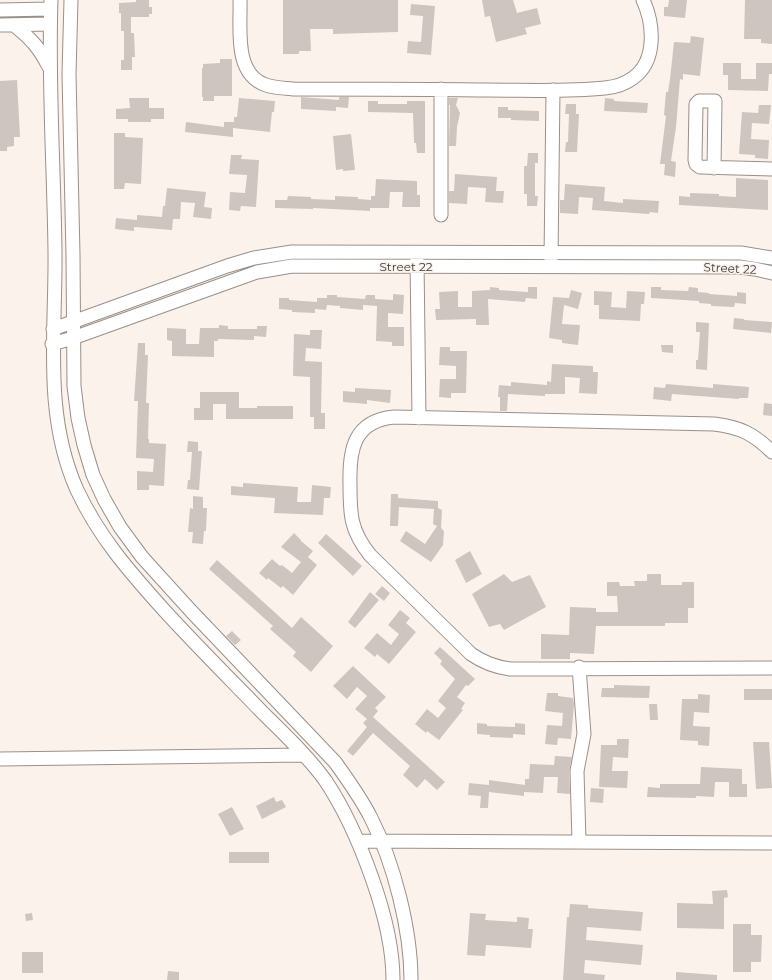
<!DOCTYPE html>
<style>
body{margin:0}
canvas{display:block;background:#fcf2ec}
</style>
<canvas width="772" height="980"></canvas>
<script>
const g = document.querySelector('canvas').getContext('2d');
g.lineJoin = 'round';
function paint(path, color) { g.fillStyle = color; g.fill(path, 'evenodd'); }
function strokePath(path, color, width, dash) { g.strokeStyle = color; g.lineWidth = width; g.lineCap = dash ? 'butt' : 'round'; g.setLineDash(dash || []); g.stroke(path); }
function drawText(font, color, halo, rows, align = 'center') {
  g.font = font + ' Montserrat,sans-serif'; g.lineWidth = 3; g.setLineDash([]); g.textBaseline = 'middle'; g.strokeStyle = halo; g.fillStyle = color; for (const [text, x, y, turn = 0] of rows) {
    g.save(); g.translate(x, y); g.rotate((+turn || 0) * Math.PI / 180); g.textAlign = isNaN(turn) ? turn : align; if (halo) g.strokeText(text, 0, 0); g.fillText(text, 0, 0); g.restore();
  }
}
const building = new Path2D(`
 M136 0H149V7H152V14H149V17H131V33H134L135 57H132V70H121V60H124V31H121V13H119V3L136 2Z
 M283 0H398V32L333 34V29H310L311 51H299V54H283Z
 M482 0H513L517 13 537 8 541 24 525 28 527 34 496 42 490 16 485 17Z
 M669 0H687L685 18 664 16V7H668Z
 M745 0H772V44L761 43V39H744Z
 M411 4 435 6 431 55 407 53 408 41 421 42 423 16 410 15Z
 M691 36 704 38 700 76 683 74V80L680 79 676 127 671 161 676 162 675 177 664 175 665 164H660L666 116 664 115 666 92H668L670 79 674 42 690 43Z
 M220 59H232V96H214V101H203V97H202V68H203V64L220 63Z
 M723 63H741V79H756V63H772V74H769L768 91 728 90V75H723Z
 M17 80 20 137H14V146L7 147V151H0V81Z
 M301 97 339 100V97H349L348 108 336 107V111L301 109Z
 M129 98H149V108H164V119H151V122H128V119H116V109L130 108Z
 M239 98 275 101 274 112H272L270 132 233 128V137L185 132 186 122 224 127V122H234V117H237Z
 M449 98H458L456 105 460 113 457 127 456 146H449L450 105H449Z
 M605 98 614 99V101L648 103 647 113 604 111Z
 M368 101H378V104H407V101H425V153H417L416 143H414L413 113 368 112Z
 M566 104H576V114H579L577 152H565L566 142H568L569 114H565Z
 M759 105H771L769 124 752 123 751 139 769 140 768 159 755 158V155L739 154 742 112 758 113Z
 M498 107H508V110L539 111V121L511 120V118H498Z
 M114 133H125V137L143 138 141 184 125 183 124 189H114Z
 M351 134 355 170 343 171V169L336 170 333 136Z
 M528 153H538V163H535V196H538L537 206H527V194H524V166H527Z
 M231 155H242L241 159 259 160 256 207 241 206 240 211 229 210 230 192 245 193 247 175 229 174Z
 M455 174 497 177 496 191H504L503 203 485 202 486 188 468 187 467 204 449 203V191H454Z
 M736 178 768 180V210L679 205V196L690 197V193L719 194V196L736 197Z
 M376 179 417 181V195H420V207H402L403 192H390L389 208H370V211L313 208V209L275 208V200H287L288 196 311 197V199L335 200V196L358 197V199L371 200V196H375Z
 M565 184 605 187 604 201 623 203V199L659 201 658 213 650 212 649 214 592 210 593 198 579 197 578 214 560 213V200H564Z
 M167 188 206 192 204 207 212 208 211 219 193 217 195 203 181 202 180 219H173L172 230 134 227V231L115 229 116 218 137 220V215L162 217 163 206H165Z
 M490 287 499 288V290L528 292V287H537V299L526 298 525 302 488 299 489 325H476V319L436 320 435 309H440L439 292 458 291V307H472V291L490 290Z
 M651 287H661V290L688 291 689 287 698 288V292L709 293V294L737 296V292L746 293V304L735 303 734 307 711 306V304L699 303V301L651 298Z
 M571 290 582 293 578 309 564 305 562 324 580 325 578 345 562 343V340L549 338 553 297 569 298Z
 M594 291 612 292 611 307 626 308 627 291 645 292 644 304H641L640 321 599 319V305H594Z
 M393 294 404 295 403 314 388 313V327H404V346H392V342L376 341 377 306 363 305V310L340 308V306L327 305 326 310 315 309V313L292 312V310L279 309V298H289V300L317 302V298H327V295H337V297L365 299 366 295H375V299L393 300Z
 M734 318 744 319V320L772 322 771 333 733 329Z
 M696 322 709 323 707 370 696 369V360H698L700 332H696Z
 M219 325 228 326V329H257V326H267L266 337 254 336V340L218 339V341H214V357L172 356V341L167 340V328L186 329V344H199L200 328H219Z
 M310 330H322L321 349 306 348 305 361 322 362 321 413H325V429H314V417H310V377L293 376 294 334 310 335Z
 M138 343H145V355H148L146 403H149L148 439H149V443L166 444 164 486 149 485V490H137V471L153 472 154 459 136 458 138 401H134Z
 M661 345H673V353L662 352Z
 M440 347H450V351H467L466 393H451V398L439 397 440 379H456V366L439 365Z
 M552 364 593 366V372H598L597 394 579 393 580 378 565 377V394H545V396L508 394 507 411H500V397H498L499 385 511 386V382L547 385V381L551 382Z
 M666 384 713 388V384L749 387 748 398H739V399L672 394 671 401 653 399 654 387 665 388Z
 M355 388 391 390 390 403 367 400V404L343 402V391L355 392Z
 M200 392H239V408H257V406H293V419H226V404H213V420H194V408H200Z
 M764 403 772 404V416L763 415Z
 M188 441 198 442V451H202L199 490 187 489 188 480H190L192 452H187Z
 M243 483 298 487 297 502H311L312 485 331 487 330 498H324L323 515 274 513 275 498 231 495V486L243 487Z
 M391 494H398V498L438 501V508L442 510 441 528 444 531 443 545 431 562 400 541 406 531 425 544 437 526 433 524 434 509 399 507 398 526H390Z
 M193 496 203 497V508H207L206 531H204L203 544 192 543 193 532H188L190 508 193 509Z
 M294 533 301 540V541L313 551 308 557 317 565 293 595 283 586 281 588 268 578 267 580 259 573 272 559 280 566 282 565 292 573 301 562 281 547Z
 M326 534 362 566 353 576 318 543Z
 M470 551 482 574 466 583 455 560Z
 M217 560 292 628 301 617 333 646 311 672 293 656 296 652 270 629 273 626 209 569Z
 M504 574 512 582 530 575 546 607 504 630 500 624 489 627 472 594Z
 M647 574H661V585H682V582H694V608H688V623H665V626H596L594 654 570 653V659H541V634L569 635 570 607 596 608V612H618L617 596H607V582H619L620 586H635L634 581H647Z
 M382 586 390 593 384 601 375 594Z
 M370 592 379 600 355 628 348 622Z
 M400 610 410 618 406 623 416 632 389 664 377 654 375 657 364 648 377 633 391 645 399 634 388 625Z
 M232 631 241 640 235 645 226 636Z
 M440 647 475 679 468 686 466 685 457 697 465 703 461 709 463 710 439 740 427 731 426 733 415 724 427 709 438 718 446 708 438 701 455 679 440 664 442 661 434 653Z
 M353 666 386 697 375 708 378 711 373 717 445 782 437 790 425 779 417 788 403 775 410 766 373 733 353 756 347 751 367 727 363 723 367 719 355 709 367 696 357 687 347 699 333 686Z
 M614 685 650 686 649 698 601 697 602 688H614Z
 M744 689H772V700H744Z
 M547 693H558V696L573 698 574 705 571 739 558 738 557 745 545 744 547 725 562 726 563 713 545 711Z
 M698 694 710 695 709 713 694 712 693 726 710 727 709 746 698 745V741L680 740 682 699H698Z
 M649 704H657L658 720H650Z
 M477 723 487 724V726L515 727V723L525 724V735L513 734V738L490 737V735L477 734Z
 M617 739H629L628 758 613 757 612 771H628L627 788 599 787 601 745H617Z
 M753 742H769L772 788 756 789Z
 M555 756 572 757 569 771 570 794 557 793 558 777H544L543 793 524 792V796L489 792 488 808H480L481 796 468 795 469 783 489 785V780L525 785V779H529L530 764 554 765Z
 M701 767 742 769V784H747V797H729V782H715L714 797 696 796V798L647 797 648 787 660 788V784H700Z
 M591 788 604 789 603 803 590 802Z
 M274 797 276 802 282 800 286 807 262 819 256 806Z
 M232 807 244 829 230 836 218 814Z
 M229 852H269V863H229Z
 M727 890 728 897 724 898V929L677 928V903L713 904 712 891Z
 M570 904 588 905V908L643 912 641 931 587 927 586 940 643 945 641 965 585 960 584 973 605 975 604 980H563L567 917H569Z
 M32 913 33 920 26 921 25 914Z
 M470 913 486 914 485 920 517 922V917L529 918 528 929H533L531 948 486 945 485 956 467 955Z
 M733 924H751V935H762L761 962H751V972H733Z
 M22 952H43V973H22Z
 M168 971 179 972V980H167Z
 M676 972 717 975V980H676Z`);
const minor = new Path2D(`
 M51 0C48 84 54 168 55 252 56 332 43 414 77 490 99 537 129 571 163 609 195 644 229 678 262 712 283 733 307 755 325 780 346 811 360 844 372 878 383 909 393 948 393 980
 M71 0 69 74 73 255 74 386 78 418 84 445 93 475 104 499 120 527 142 557 191 611 335 762C348 780 361 798 371 818 394 863 411 930 411 980
 M240 0C241 27 233 74 266 85 275 88 284 88 293 89 358 89 422 89 487 90 526 90 566 92 605 88 615 87 625 84 633 78 657 61 654 24 643 0
 M0 10 50 9
 M0 25 50 24
 M14 25C31 39 39 47 49 67
 M441 89V215
 M714 168 715 101H699L696 104 695 160 696 164 700 167 772 169
 M417 260 419 418
 M551 260 553 90
 M53 329 227 266 254 258 292 252 741 253 772 258
 M52 344 73 338 257 272 292 266 740 267 755 269 772 273
 M772 452C754 434 740 427 714 424L394 417C354 421 349 449 350 484 350 514 350 530 370 555L471 654C484 663 495 667 510 669L772 668
 M0 759 304 755
 M359 841 772 843
 M579 842 577 771 584 734 579 667`);
const streetNames = [
 ["Street 22",406,267],
 ["Street 22",730,269,3]
];
paint(building, '#cfc5c0');
strokePath(minor, '#99908a', 15);
strokePath(minor, '#fff', 13);
drawText('12px', '#3f3b39', '#fcf2ec', streetNames);
</script>
